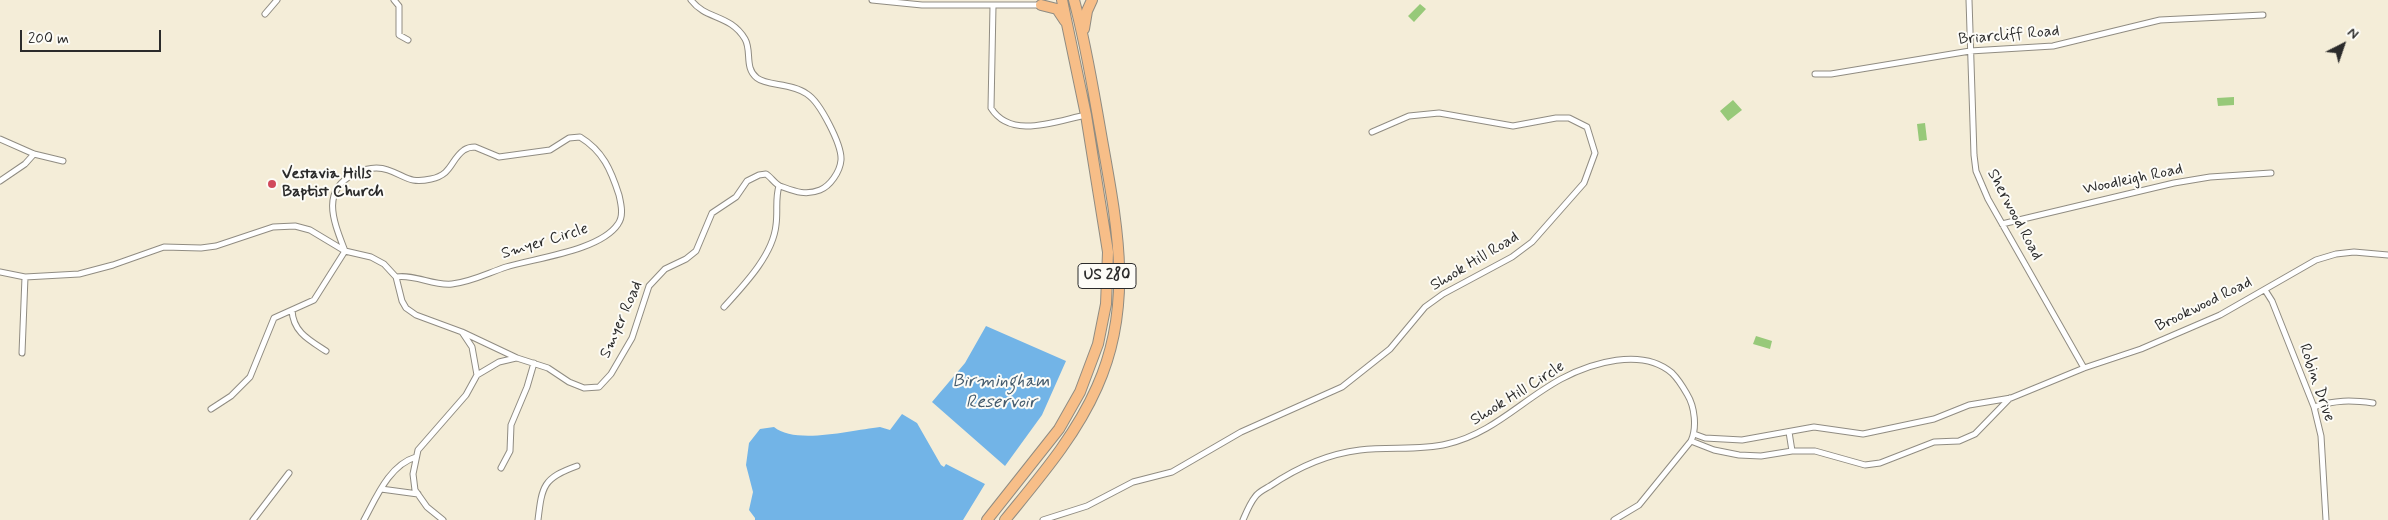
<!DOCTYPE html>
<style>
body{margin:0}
#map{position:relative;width:2388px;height:520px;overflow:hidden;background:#f4edd8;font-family:Mynerve,sans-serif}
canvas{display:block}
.north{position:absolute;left:2318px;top:20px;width:50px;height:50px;-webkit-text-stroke:4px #fdfcf7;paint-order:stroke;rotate:41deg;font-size:14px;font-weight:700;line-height:20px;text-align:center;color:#2b2b2b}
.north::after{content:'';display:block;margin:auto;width:18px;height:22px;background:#2b2b2b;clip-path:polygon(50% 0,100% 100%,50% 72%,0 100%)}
.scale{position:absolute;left:20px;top:30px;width:141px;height:22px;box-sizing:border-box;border:2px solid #2b2b2b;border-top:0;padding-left:6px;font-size:15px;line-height:18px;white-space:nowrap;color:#2b2b2b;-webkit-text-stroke:4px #fdfcf7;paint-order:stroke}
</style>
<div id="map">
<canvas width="2388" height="520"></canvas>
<div class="north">N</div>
<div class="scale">200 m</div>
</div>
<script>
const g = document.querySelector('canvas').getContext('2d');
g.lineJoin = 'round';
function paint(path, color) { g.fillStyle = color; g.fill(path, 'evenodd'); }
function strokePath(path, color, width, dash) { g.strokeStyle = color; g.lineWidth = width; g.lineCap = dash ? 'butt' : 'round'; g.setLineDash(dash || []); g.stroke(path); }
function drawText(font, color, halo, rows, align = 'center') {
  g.font = font + ' Mynerve,sans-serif'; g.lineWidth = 4; g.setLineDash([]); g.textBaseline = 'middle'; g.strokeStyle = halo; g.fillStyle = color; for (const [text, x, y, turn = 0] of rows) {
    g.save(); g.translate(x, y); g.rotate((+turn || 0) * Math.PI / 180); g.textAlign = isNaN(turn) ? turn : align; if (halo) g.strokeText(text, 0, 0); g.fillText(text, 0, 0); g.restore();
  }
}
const green = new Path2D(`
 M1420 4 1426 9 1414 22 1408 16Z
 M2234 97V105L2218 106 2217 98Z
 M1733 100 1742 110 1728 121 1720 111Z
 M1925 123 1927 140 1919 141 1917 124Z
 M1756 336 1772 341 1770 349 1753 344Z`);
const water = new Path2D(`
 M986 326 1066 361 1042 415 1005 466 932 402 965 363Z
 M902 414 917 423 941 465 944 467 946 464 985 484 963 520H755V518L749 510 753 492 746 465 749 443 760 429 774 427C795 445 853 430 880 427L890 430Z`);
const street = new Path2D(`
 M394 0 399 6V35L408 40
 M872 0 922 5H1041
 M1969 0 1974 155 1976 171 1988 199 2084 368
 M993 6 991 108C1011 140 1056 121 1086 115
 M265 14 277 0
 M1815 74H1831L1970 51 2053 46 2160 20 2263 15
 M0 139 34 154 63 161
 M0 181 25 164 34 154
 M2002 224 2174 183 2210 177 2271 173
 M0 272 25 277 79 274 113 265 164 247 201 248 216 246 273 227 295 226 310 230 345 251 371 257 384 264 396 277 402 301 406 308 416 315 462 332 472 347 477 375 466 395 418 450 413 474 415 490 427 507 443 520
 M2265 290 2272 301 2314 407 2321 436 2326 520
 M724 307C744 285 773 255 776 225 778 211 775 199 779 186
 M292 310C293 332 309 340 326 351
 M462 332 517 358 548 368 569 382 584 388 599 387 611 374 632 338 649 286 665 269 686 259 696 251 712 213 736 197 747 181 759 175 766 174C771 177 775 184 780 186 794 191 805 196 820 190 830 186 840 172 841 160 842 145 820 102 807 94 792 83 767 86 757 78 744 68 752 51 745 39 730 14 706 20 691 0
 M22 353 25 277
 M477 375 499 362 516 358
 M2314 407C2335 400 2351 400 2373 403
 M211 409 231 396 250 377 274 318 314 300 345 251C334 222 320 191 354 174 364 169 377 166 388 170 406 176 409 184 431 179 453 174 450 160 464 150 467 148 472 147 475 147L499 157 550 150 569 138 580 137C603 151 611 170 619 195 621 204 624 216 618 224 600 251 535 258 506 267 488 273 471 282 452 284 433 286 415 274 396 277
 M1789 432 1792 451
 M1694 434 1705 438 1742 440 1814 427 1863 434 1934 419 1969 405 2011 398 2084 368 2141 349 2220 315 2316 260 2336 254 2354 252 2388 255
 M1691 441 1714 450 1739 455 1761 456 1792 451H1815L1865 465 1880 463 1934 442 1959 441 1975 434 2010 398
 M501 468 510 451 511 425 527 387 534 363
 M381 489 418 494
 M253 520 289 473
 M364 520C376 498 389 465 416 457
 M538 520C542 486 543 478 577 466
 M1043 520 1087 506 1133 482 1172 472 1241 432 1342 387 1390 349 1425 307 1443 294 1512 257 1532 242 1584 183 1595 153 1587 127 1569 118H1556L1513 126 1439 113 1409 116 1372 132
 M1243 520C1246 513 1250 503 1255 497 1258 492 1265 489 1270 486 1298 467 1327 454 1360 450 1389 446 1419 451 1447 444 1492 434 1522 400 1561 379 1591 363 1642 347 1672 373 1678 379 1683 387 1687 394 1695 407 1697 428 1691 441L1639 505 1614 520`);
const highway = new Path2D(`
 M1041 5 1057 9 1065 21
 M1084 29 1087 11 1092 0
 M987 520 1059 429 1080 392 1098 344 1106 304 1108 252 1086 115 1062 0
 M1005 520C1039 478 1075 437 1097 387 1135 303 1116 220 1101 134 1093 89 1086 44 1074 0`);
const markers = [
 [272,184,5,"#d1495b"]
];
const shields = [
 [1107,276,58]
];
const shieldNames = [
 ["US 280",1107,276]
];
const streetNames = [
 ["Briarcliff Road",2009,36,-5],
 ["Woodleigh Road",2133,180,-12],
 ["Sherwood Road",2014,215,62],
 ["Smyer Circle",545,242,-17],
 ["Shook Hill Road",1475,262,-31],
 ["Brookwood Road",2204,305,-26],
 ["Smyer Road",622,320,-66],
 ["Robin Drive",2316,383,71],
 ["Shook Hill Circle",1518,394,-32]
];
const poiNames = [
 ["Vestavia Hills",282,175],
 ["Baptist Church",282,193]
];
const waterNames = [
 ["Birmingham",1001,382],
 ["Reservoir",1001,403]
];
paint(green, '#97c979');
paint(water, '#72b4e7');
strokePath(street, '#908c82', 7);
strokePath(highway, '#908c82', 12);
strokePath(street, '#fff', 5);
strokePath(highway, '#f7be88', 10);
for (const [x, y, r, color] of markers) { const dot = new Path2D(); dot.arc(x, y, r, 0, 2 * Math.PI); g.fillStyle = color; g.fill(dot); strokePath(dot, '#fdfcf7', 2); }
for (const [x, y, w] of shields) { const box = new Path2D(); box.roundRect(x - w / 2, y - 12.5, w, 25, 4); g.fillStyle = '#fdfcf7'; g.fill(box); strokePath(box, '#2b2b2b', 1); }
drawText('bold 15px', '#2b2b2b', null, shieldNames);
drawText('16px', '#2b2b2b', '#fdfcf7', streetNames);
drawText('bold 16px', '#2b2b2b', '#fdfcf7', poiNames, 'left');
drawText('italic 18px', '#445b6d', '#fdfcf7', waterNames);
</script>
